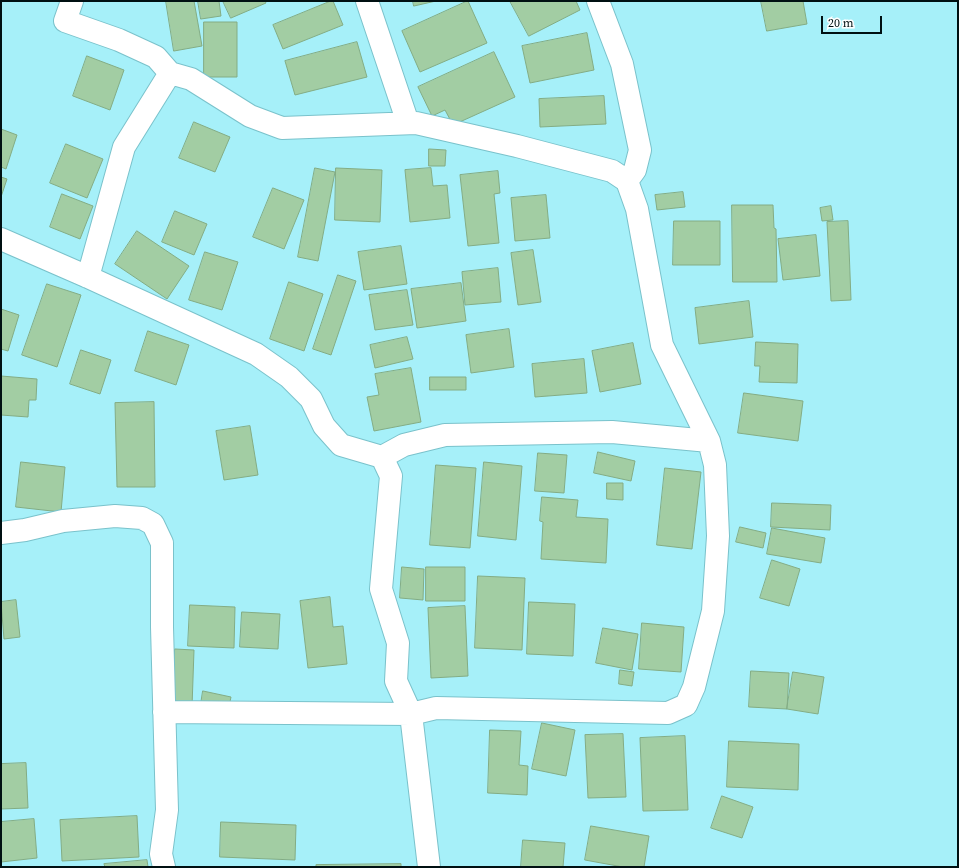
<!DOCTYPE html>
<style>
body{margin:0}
#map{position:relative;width:959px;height:868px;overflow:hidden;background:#a6f0f9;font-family:"Source Serif 4",serif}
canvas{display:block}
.frame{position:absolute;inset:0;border:2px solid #001012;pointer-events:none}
.scale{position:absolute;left:821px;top:16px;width:61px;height:18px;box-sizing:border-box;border:2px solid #001012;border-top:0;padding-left:5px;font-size:12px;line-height:14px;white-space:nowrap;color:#001012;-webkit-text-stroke:3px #fff;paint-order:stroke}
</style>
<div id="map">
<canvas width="959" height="868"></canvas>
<div class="frame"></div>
<div class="scale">20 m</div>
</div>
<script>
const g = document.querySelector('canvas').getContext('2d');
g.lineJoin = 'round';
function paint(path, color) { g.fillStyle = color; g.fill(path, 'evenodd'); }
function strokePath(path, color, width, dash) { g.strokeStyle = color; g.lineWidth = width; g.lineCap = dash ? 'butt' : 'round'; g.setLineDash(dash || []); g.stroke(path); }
const building = new Path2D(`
 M166 1H194L202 46 174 51Z
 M198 1H219L221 16 201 19Z
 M223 1H265L266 3 231 18Z
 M331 1H333L343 25 283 49 273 25Z
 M413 1H436L414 6Z
 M468 1 487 43 420 72 402 31Z
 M510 1H576L580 10 529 36Z
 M761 1H803L807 24 767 31Z
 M204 22H237V77H204Z
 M587 33 594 70 530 83 522 46Z
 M357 42 367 77 295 95 285 61Z
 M494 52 515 97 453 125 445 110 432 116 418 87Z
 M87 56 124 70 110 110 73 96Z
 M604 96 606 124 540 127 539 99Z
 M194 122 230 137 215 172 179 158Z
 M1 129 17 135 6 169 1 167Z
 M66 144 103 159 87 198 50 183Z
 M429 149 446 150 445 166H429Z
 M315 168 335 172 318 261 298 257Z
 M336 168 382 170 380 222 335 220Z
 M431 168 433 186 447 185 450 218 410 222 405 170Z
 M498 171 500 193 494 194 499 243 468 246 460 175Z
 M1 177 7 179 1 197Z
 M273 188 304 200 284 249 253 237Z
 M683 192 685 207 657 210 655 195Z
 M62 194 93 206 80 239 50 227Z
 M546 195 550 238 515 241 511 198Z
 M732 205H773L774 228 776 229 777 282H733Z
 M831 206 833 220 822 221 820 208Z
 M175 211 207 224 194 255 162 242Z
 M674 221H720V265H673Z
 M848 221 851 300 831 301 827 222Z
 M137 231 189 266 167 299 115 264Z
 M816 235 820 276 783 280 778 239Z
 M401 246 407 284 364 290 358 252Z
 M533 250 541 302 518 305 511 253Z
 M205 252 238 262 222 310 189 300Z
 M498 268 501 302 465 305 462 272Z
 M338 275 356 281 331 355 313 349Z
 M289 282 323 294 304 351 270 339Z
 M461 283 466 321 417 328 411 289Z
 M47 284 81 295 57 367 22 355Z
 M407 290 413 325 375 330 369 295Z
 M749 301 753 337 699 344 695 308Z
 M1 309 19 315 8 351 1 349Z
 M509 329 514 367 471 373 466 335Z
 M148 331 189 345 176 385 135 371Z
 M407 337 413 359 375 368 370 345Z
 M756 342 798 344 797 383 759 382 760 366H755Z
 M633 343 641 384 600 392 592 351Z
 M81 350 111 360 100 394 70 384Z
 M584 359 587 393 535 397 532 364Z
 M411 368 421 422 374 431 367 397 379 395 375 374Z
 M1 376 37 379 36 400H29L28 417 1 415Z
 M430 377H466V390H430Z
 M744 393 803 401 798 441 738 433Z
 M154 402 155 487H117L115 403Z
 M250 426 258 475 224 480 216 431Z
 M598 452 635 461 631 481 594 473Z
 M538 453 567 455 564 493 535 491Z
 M21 462 65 467 61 512 16 507Z
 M484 462 522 466 516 540 478 536Z
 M436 465 476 468 470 548 430 545Z
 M665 468 701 472 692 549 657 545Z
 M607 483H623V500L607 499Z
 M542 497 578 500 576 517 608 519 606 563 541 559 543 522 540 521Z
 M772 503 831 505 830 530 771 527Z
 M740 527 766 533 763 548 736 542Z
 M772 528 825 538 821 563 767 554Z
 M772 560 800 569 789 606 760 598Z
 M402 567 424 569 423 600 400 598Z
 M426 567H465V601H426Z
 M478 576 525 578 522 650 475 648Z
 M330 597 333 627 343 626 347 664 308 668 300 601Z
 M16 600 20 637 4 639 1 602Z
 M529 602 575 604 573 656 527 654Z
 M190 605 235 607 234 648 188 646Z
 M465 606 468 676 431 678 428 608Z
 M242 612 280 614 278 649 240 647Z
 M642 623 684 627 681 672 639 669Z
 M603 628 638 634 632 670 596 663Z
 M175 649 194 650 192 707 172 706Z
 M620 670 634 672 632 686 619 684Z
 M751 671 789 673 787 709 749 707Z
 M793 672 824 677 818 714 787 709Z
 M203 691 231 697 228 711 201 704Z
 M542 723 575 730 566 776 532 769Z
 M490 730 521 731 519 765 528 766 527 795 488 793Z
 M623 734 626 797 588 798 585 735Z
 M685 736 688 810 643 811 640 738Z
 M729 741 799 744 798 790 727 787Z
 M26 763 28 808 1 809V764Z
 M722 796 753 807 742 838 711 828Z
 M137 816 139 857 62 861 60 820Z
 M34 819 37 858 1 862V822Z
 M221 822 296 825 295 860 220 857Z
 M591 826 649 836 644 867H623L585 860Z
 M523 840 565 843 563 867H521Z
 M147 860 148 867H105L104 864Z
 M401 864V867H316V865Z`);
const street = new Path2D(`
 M72 1 65 21 119 40 156 57 170 73 191 79 250 116 282 128 416 123 517 146 612 171 627 181 637 209 662 345 709 441 715 465 718 536 713 611 694 687 686 705 668 713 436 708 411 714 164 712
 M367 1 408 123
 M598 1 622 64 640 150 635 170 627 181
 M1 239 88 277 256 354 289 377 311 399 324 426 341 445 382 457 391 476 381 589 398 643 396 681 411 714 429 867
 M88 277 124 147 170 73
 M382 457 404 445 445 435 612 432 709 441
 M1 533 25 530 63 521 115 516 142 518 153 524 162 543V627L167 810 161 854 164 867`);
paint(building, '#a2cda3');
strokePath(building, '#83ac84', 1);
strokePath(street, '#7ac2cb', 24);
strokePath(street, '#fff', 22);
</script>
